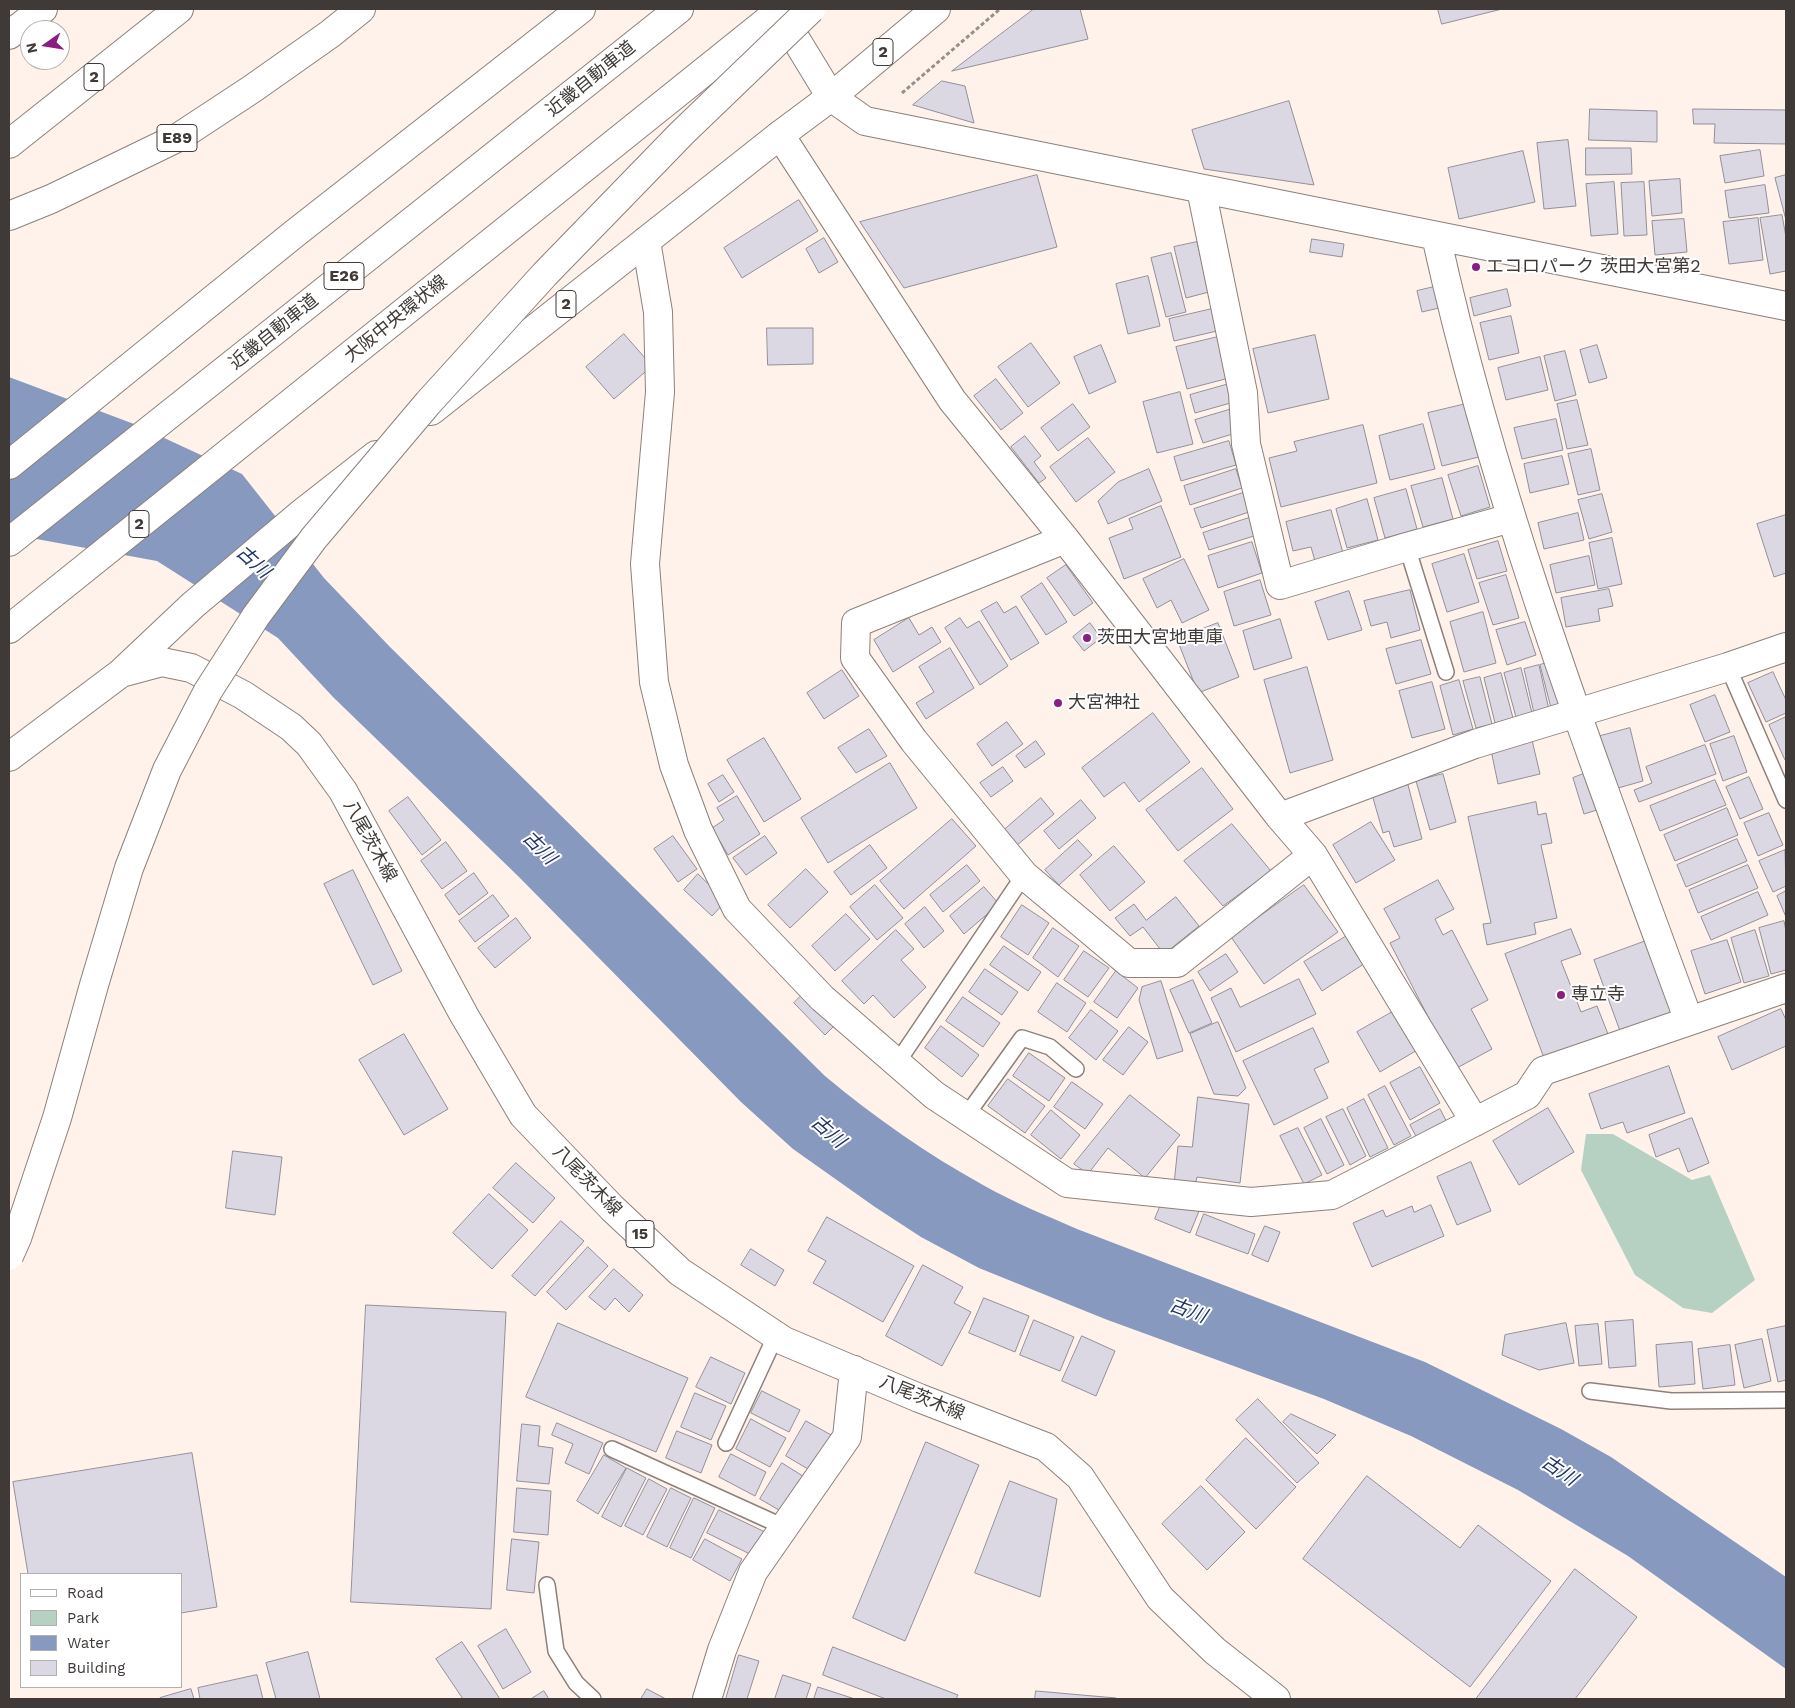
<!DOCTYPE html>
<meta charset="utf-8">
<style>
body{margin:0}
#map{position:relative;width:1795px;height:1708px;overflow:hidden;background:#fef2eb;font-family:"Work Sans",sans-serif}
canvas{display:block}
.frame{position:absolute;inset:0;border:10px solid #3f3a37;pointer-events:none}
.legend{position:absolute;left:20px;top:1573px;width:162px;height:115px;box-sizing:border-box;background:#fff;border:1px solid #b2b0af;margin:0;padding:6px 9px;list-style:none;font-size:15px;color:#3f3a37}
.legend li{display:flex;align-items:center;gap:10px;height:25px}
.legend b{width:25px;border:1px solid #b2b0af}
.north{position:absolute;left:20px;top:20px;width:50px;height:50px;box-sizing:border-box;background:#fff;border:1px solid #b2b0af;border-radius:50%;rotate:257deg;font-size:14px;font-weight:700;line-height:20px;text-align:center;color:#3f3a37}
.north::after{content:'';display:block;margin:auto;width:18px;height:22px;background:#8c1d80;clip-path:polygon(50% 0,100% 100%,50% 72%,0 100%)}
</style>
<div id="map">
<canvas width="1795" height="1708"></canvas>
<div class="frame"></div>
<ul class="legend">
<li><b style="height:6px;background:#fff"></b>Road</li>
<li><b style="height:14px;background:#b6d0c2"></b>Park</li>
<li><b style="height:14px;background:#8799be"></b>Water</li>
<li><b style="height:14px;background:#dcd8e3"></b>Building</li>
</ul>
<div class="north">N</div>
</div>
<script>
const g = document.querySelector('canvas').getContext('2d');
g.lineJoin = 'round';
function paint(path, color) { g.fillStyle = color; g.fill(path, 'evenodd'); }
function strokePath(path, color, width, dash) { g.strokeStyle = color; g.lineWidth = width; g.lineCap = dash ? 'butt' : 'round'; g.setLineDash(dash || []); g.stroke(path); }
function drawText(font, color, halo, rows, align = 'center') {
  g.font = font + ' "Work Sans","Noto Sans JP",sans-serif'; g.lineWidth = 4; g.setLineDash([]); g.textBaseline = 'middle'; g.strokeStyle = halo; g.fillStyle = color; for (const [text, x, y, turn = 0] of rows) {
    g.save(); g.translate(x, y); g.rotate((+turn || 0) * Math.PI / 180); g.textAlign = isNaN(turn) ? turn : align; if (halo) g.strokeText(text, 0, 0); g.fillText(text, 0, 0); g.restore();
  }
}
const green = new Path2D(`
 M1586 1134H1613L1692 1180 1710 1175 1755 1280 1712 1313 1683 1308 1635 1275 1581 1170Z`);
const water = new Path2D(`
 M9 377 134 424 242 474 324 578 390 647 825 1076C874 1117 927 1154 983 1185 1013 1202 1045 1215 1077 1229L1425 1362 1561 1429 1611 1457 1786 1577V1669L1628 1556 1518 1490 1411 1436 1324 1399 1105 1319 979 1268 921 1237 875 1207 793 1149 741 1102 518 876 333 697 278 638 157 561 9 534Z`);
const building = new Path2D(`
 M1034 9H1080L1088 39 952 71Z
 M1438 9H1502L1442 24Z
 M942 81 965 86 974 123 913 105Z
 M1289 101 1314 185 1204 169 1192 130Z
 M1590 109 1657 111V142L1589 140Z
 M1693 109 1786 110V144L1714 143 1715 124H1694Z
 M1568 140 1576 206 1544 209 1537 143Z
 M1586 148H1631L1632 174 1586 175Z
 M1760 150 1764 176 1725 183 1720 156Z
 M1523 151 1535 202 1459 219 1448 168Z
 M1037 175 1057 247 904 288 860 222Z
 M1786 175V220L1775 178Z
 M1680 179 1682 213 1652 216 1649 181Z
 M1614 182 1618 234 1591 236 1586 184Z
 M1644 182 1647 235 1624 236 1621 183Z
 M1765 185 1769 213 1729 218 1725 191Z
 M799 200 818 231 742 278 724 248Z
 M1782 215 1786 237V271L1770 274 1760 218Z
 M1758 218 1763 260 1729 264 1723 222Z
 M1684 219 1687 252 1655 255 1652 221Z
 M824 238 838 262 819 273 806 249Z
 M1312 239 1344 244 1342 257 1310 252Z
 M1197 242 1209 292 1186 298 1174 247Z
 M1171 253 1186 312 1166 317 1151 258Z
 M1148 276 1160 326 1128 334 1116 284Z
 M1434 287 1439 308 1422 312 1417 291Z
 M1507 289 1511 306 1474 316 1470 298Z
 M1212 309 1217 331 1174 341 1169 319Z
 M1511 316 1519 353 1489 360 1480 323Z
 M767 328H813V364L768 365Z
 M624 334 652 366 614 399 586 367Z
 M1315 335 1329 399 1268 413 1253 349Z
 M1218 337 1229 378 1187 389 1176 347Z
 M1031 343 1060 383 1028 407 998 367Z
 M1101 345 1116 382 1089 394 1074 357Z
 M1597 345 1607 378 1589 383 1580 350Z
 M1565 351 1576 395 1555 401 1544 356Z
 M1540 357 1548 390 1506 400 1498 368Z
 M996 379 1023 413 1001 430 974 396Z
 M1229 384 1234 402 1195 413 1190 395Z
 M1180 392 1193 444 1157 453 1143 402Z
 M1577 400 1588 445 1567 449 1557 404Z
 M1073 404 1090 427 1058 451 1041 428Z
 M1466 404 1479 457 1442 466 1428 413Z
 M1232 409 1239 432 1203 443 1195 420Z
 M1556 419 1563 450 1522 459 1514 428Z
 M1423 424 1435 469 1390 480 1379 436Z
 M1363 425 1377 483 1281 507 1269 458 1297 451 1294 442Z
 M1025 436 1041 456 1034 462 1046 478 1039 483 1011 447Z
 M1088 438 1115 472 1076 502 1050 467Z
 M1229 441 1236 465 1181 481 1174 457Z
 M1591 449 1600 490 1578 495 1568 454Z
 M1562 456 1569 484 1530 493 1524 464Z
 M1478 466 1490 507 1461 516 1448 475Z
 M1149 469 1162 501 1108 524 1098 501 1118 482Z
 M1236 469 1242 488 1190 505 1184 486Z
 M1442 478 1453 519 1423 527 1411 486Z
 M1406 489 1417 529 1385 538 1374 498Z
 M1243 493 1249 512 1201 528 1194 509Z
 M1602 494 1612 532 1589 539 1578 500Z
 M1367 499 1378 540 1347 548 1336 509Z
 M1161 506 1181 557 1124 579 1109 538 1133 529 1129 519Z
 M1331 510 1343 553 1315 561 1311 547 1293 551 1286 522Z
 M1578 513 1584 540 1544 549 1538 523Z
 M1786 515V573L1774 577 1757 524Z
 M1252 517 1257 535 1209 550 1203 533Z
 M1612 538 1622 584 1598 589 1589 543Z
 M1498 541 1507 571 1477 579 1468 550Z
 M1252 542 1262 573 1218 588 1208 556Z
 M1464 554 1479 602 1447 612 1432 564Z
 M1589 556 1595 585 1556 593 1550 565Z
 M1184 559 1209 610 1182 623 1171 600 1157 608 1143 579Z
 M1066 565 1093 603 1074 616 1047 578Z
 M1506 575 1519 618 1493 625 1479 583Z
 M1260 580 1271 615 1234 626 1224 592Z
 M1042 583 1067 622 1046 635 1021 597Z
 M1609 589 1613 606 1598 609 1600 621 1566 627 1561 598Z
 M1410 590 1420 630 1391 638 1387 622 1371 626 1364 601Z
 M1349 591 1362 630 1328 640 1315 602Z
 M997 602 1004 613 1016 606 1039 643 1011 660 981 611Z
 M1483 612 1496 663 1464 672 1450 622Z
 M909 618 919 635 932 627 941 642 893 672 874 640Z
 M960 618 967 628 979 621 1008 666 980 685 945 628Z
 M1280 619 1292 658 1254 670 1243 631Z
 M1525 622 1536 655 1507 665 1496 630Z
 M1090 623 1101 638 1084 651 1073 637Z
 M1218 623 1239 677 1198 693 1177 639Z
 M1421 640 1431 674 1396 684 1386 649Z
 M950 648 974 688 926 719 916 703 934 692 919 667Z
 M1553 661 1565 704 1551 708 1540 665Z
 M1539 665 1549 710 1534 713 1524 669Z
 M1307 667 1333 760 1290 773 1264 680Z
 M1521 668 1532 713 1516 717 1504 673Z
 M842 670 859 696 824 719 807 693Z
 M1773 672 1786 700V713L1766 722 1748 683Z
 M1501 673 1513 718 1495 723 1484 678Z
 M1480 677 1492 724 1476 728 1463 681Z
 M1459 680 1473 729 1453 735 1440 686Z
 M1432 682 1445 729 1412 738 1399 691Z
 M1715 695 1730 732 1705 742 1690 705Z
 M1153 713 1190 762 1139 802 1124 782 1104 797 1082 768Z
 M1786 717V760H1785L1769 725Z
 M1007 722 1023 744 992 766 977 744Z
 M1630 728 1643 781 1611 790 1597 737Z
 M869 729 887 756 856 773 838 748Z
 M1734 736 1747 772 1723 781 1710 744Z
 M764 738 801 799 764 822 727 760Z
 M1532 740 1540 774 1498 784 1491 750Z
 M1036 741 1045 754 1025 768 1016 756Z
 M1705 745 1716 774 1639 802 1634 790 1652 783 1646 767Z
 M890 763 917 808 828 863 801 818Z
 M1003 767 1013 781 991 797 980 783Z
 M1202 768 1233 809 1178 851 1146 810Z
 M1586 773 1597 810 1584 814 1573 778Z
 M1443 774 1456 822 1430 830 1416 781Z
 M723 775 734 792 719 802 708 784Z
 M1749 777 1763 809 1740 819 1726 787Z
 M1715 780 1726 805 1660 831 1650 806Z
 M1407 781 1422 839 1394 847 1389 831 1383 833 1371 791Z
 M737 796 760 834 728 855 712 828 724 820 717 808Z
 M408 797 441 840 422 855 389 811Z
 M1041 798 1054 814 1016 846 1003 831Z
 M1081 800 1096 818 1059 849 1044 831Z
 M1536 802 1538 815 1546 813 1552 843 1541 845 1557 918 1534 923 1536 934 1487 945 1483 924 1491 923 1468 817Z
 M1727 808 1738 835 1675 861 1664 835Z
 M1769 813 1783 845 1758 856 1744 823Z
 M952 819 976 846 904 909 880 881Z
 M1371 822 1395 860 1356 883 1333 845Z
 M1232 824 1271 871 1223 906 1184 861Z
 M673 836 697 869 678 882 654 849Z
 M765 836 777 853 746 875 733 858Z
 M1737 839 1747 861 1686 887 1677 865Z
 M1078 840 1092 855 1059 885 1045 870Z
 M446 842 467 871 442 889 421 861Z
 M870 845 887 868 851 895 834 872Z
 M1114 846 1145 882 1110 911 1080 875Z
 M1785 850 1786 886 1773 892 1759 861Z
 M967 865 980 881 943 912 930 895Z
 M1748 865 1758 888 1698 913 1689 890Z
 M806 869 828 892 790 928 768 905Z
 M353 870 402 971 373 985 324 884Z
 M474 873 488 893 459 915 445 895Z
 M698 874 726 901 712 916 684 890Z
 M1438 880 1454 909 1435 919 1443 935 1452 930 1488 1000 1471 1009 1492 1049 1455 1069 1390 943 1400 938 1384 909Z
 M875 885 903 918 877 940 850 907Z
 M1304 885 1338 932 1264 984 1231 937Z
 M984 887 999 904 964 934 950 916Z
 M1786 891V917L1777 896Z
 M1758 892 1768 915 1711 940 1701 917Z
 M493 895 509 916 475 942 459 921Z
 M1176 897 1199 926 1164 954 1143 927 1130 936 1115 918 1134 904 1146 920Z
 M1022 905 1049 923 1028 955 1001 937Z
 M925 907 944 931 924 948 905 924Z
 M846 914 870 939 835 971 812 946Z
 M516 918 531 938 495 968 478 948Z
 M1784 921 1786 931V970L1771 974 1759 928Z
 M1053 928 1079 946 1058 977 1033 958Z
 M1571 929 1581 954 1561 961 1581 1012 1597 1006 1608 1034 1544 1058 1505 954Z
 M896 930 914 949 901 960 926 987 894 1018 873 995 864 1004 842 981Z
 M1755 930 1769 976 1744 983 1731 938Z
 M1350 934 1367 962 1322 991 1304 962Z
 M1727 940 1741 982 1705 994 1691 951Z
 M1646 941 1672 1012 1620 1031 1594 960Z
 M1004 946 1041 972 1028 991 990 965Z
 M1084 951 1109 968 1088 997 1064 980Z
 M1226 954 1238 972 1210 991 1198 972Z
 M985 969 1018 992 1002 1015 969 992Z
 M1116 971 1138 988 1117 1018 1094 1002Z
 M1299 979 1316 1014 1236 1052 1211 998 1231 988 1240 1007Z
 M1193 980 1212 1023 1189 1033 1170 990Z
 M1161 981 1183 1051 1157 1059 1139 1000 1142 987Z
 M1057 983 1086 1003 1067 1032 1038 1012Z
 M805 992 836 1024 825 1035 794 1003Z
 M963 997 1000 1023 983 1047 946 1021Z
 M1781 1009 1786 1020V1046L1732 1070 1718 1037Z
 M1091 1010 1118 1031 1096 1060 1069 1038Z
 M1396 1010 1419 1049 1380 1072 1357 1032Z
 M1218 1022 1246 1088 1238 1096 1214 1094 1190 1034Z
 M941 1026 979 1055 962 1077 925 1048Z
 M1129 1027 1148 1042 1123 1075 1103 1060Z
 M1313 1028 1329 1062 1314 1069 1328 1098 1274 1125 1243 1061Z
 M404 1034 448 1109 404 1135 359 1060Z
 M1029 1053 1065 1078 1049 1101 1013 1076Z
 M1669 1066 1685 1113 1627 1133 1623 1122 1601 1129 1589 1094Z
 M1420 1067 1440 1103 1410 1120 1390 1083Z
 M1008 1079 1045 1106 1025 1133 988 1106Z
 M1072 1082 1103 1104 1085 1129 1054 1107Z
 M1385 1086 1411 1136 1394 1145 1368 1095Z
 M1130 1095 1180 1135 1145 1178 1108 1148 1088 1174 1074 1164Z
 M1198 1097 1249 1104 1240 1183 1197 1177 1195 1186 1174 1184 1178 1146 1192 1147Z
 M1364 1099 1388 1148 1370 1157 1347 1108Z
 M1548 1108 1574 1152 1519 1185 1493 1141Z
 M1343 1109 1366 1156 1350 1165 1326 1117Z
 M1440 1109 1449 1126 1419 1142 1410 1125Z
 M1051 1110 1080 1135 1061 1159 1031 1135Z
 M1692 1118 1709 1163 1688 1172 1679 1148 1656 1157 1649 1135Z
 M1321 1119 1344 1165 1327 1174 1304 1128Z
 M1298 1128 1322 1175 1304 1184 1280 1136Z
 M233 1151 282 1157 275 1215 226 1208Z
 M1471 1162 1491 1211 1457 1225 1437 1177Z
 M516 1163 555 1198 533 1223 493 1188Z
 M489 1194 528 1230 492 1269 453 1233Z
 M1164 1197 1199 1211 1190 1233 1155 1219Z
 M1431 1205 1444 1236 1372 1267 1353 1223 1383 1210 1386 1217 1412 1206 1414 1212Z
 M1204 1214 1255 1234 1248 1254 1196 1235Z
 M827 1217 914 1266 883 1322 813 1283 826 1261 808 1251Z
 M561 1221 584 1241 535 1296 512 1276Z
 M1265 1226 1280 1232 1268 1262 1252 1255Z
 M588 1247 608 1266 566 1310 547 1292Z
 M751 1249 784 1270 775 1286 741 1265Z
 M923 1265 963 1287 954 1303 971 1312 942 1366 886 1336Z
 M614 1269 643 1295 629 1312 615 1298 605 1310 589 1297Z
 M984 1298 1029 1316 1015 1352 969 1333Z
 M366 1305 506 1312 491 1609 351 1602Z
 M1034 1320 1074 1337 1060 1371 1020 1355Z
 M1633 1320 1636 1366 1609 1368 1605 1322Z
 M558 1323 688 1378 656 1452 526 1397Z
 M1566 1323 1574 1363 1539 1370 1502 1355 1505 1335Z
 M1598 1324 1602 1364 1579 1366 1575 1326Z
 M1786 1326V1380L1778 1382 1767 1330Z
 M1082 1336 1115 1351 1096 1396 1062 1381Z
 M1762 1339 1771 1381 1744 1388 1735 1345Z
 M1692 1342 1695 1384 1659 1387 1656 1345Z
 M1730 1345 1735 1385 1703 1389 1698 1349Z
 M711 1357 745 1373 731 1404 696 1387Z
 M762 1391 800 1410 789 1432 751 1413Z
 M695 1393 726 1406 711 1440 681 1427Z
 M1258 1399 1319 1463 1297 1483 1236 1420Z
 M1291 1414 1336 1435 1317 1454 1283 1422Z
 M751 1419 786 1438 770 1467 736 1449Z
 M806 1421 833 1436 813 1472 786 1456Z
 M557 1423 603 1443 589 1474 565 1463 573 1444 552 1435Z
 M522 1424 540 1426 538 1446 553 1448 549 1484 517 1481Z
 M677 1431 712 1445 701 1473 666 1458Z
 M1246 1438 1296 1487 1256 1529 1206 1480Z
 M926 1442 979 1465 905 1641 853 1618Z
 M192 1453 217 1607 181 1613V1574H28L13 1482Z
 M731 1454 766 1472 755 1496 719 1477Z
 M604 1455 626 1468 598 1514 577 1501Z
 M782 1463 806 1478 784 1513 760 1499Z
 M627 1468 646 1478 621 1527 602 1517Z
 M1367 1476 1460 1548 1478 1525 1551 1581 1470 1687 1303 1559Z
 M649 1479 667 1489 643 1535 625 1526Z
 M1010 1481 1057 1499 1040 1597 975 1573Z
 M1201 1486 1245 1532 1207 1570 1162 1524Z
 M517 1488 551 1491 548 1535 514 1532Z
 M671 1488 691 1498 667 1547 647 1537Z
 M694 1498 715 1508 691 1558 670 1548Z
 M719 1510 765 1532 754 1556 707 1533Z
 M512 1539 539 1542 534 1593 507 1590Z
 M705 1539 742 1559 730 1581 693 1560Z
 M1575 1569 1637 1617 1575 1699H1476Z
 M506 1629 531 1672 503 1689 478 1646Z
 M462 1642 500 1699H463L436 1659Z
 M833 1647 958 1695 956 1699H886L823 1675Z
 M308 1652 320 1699H276L266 1663Z
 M739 1655 759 1661 747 1699H726Z
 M257 1675 263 1699H200L198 1688Z
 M783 1675 811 1684 806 1699H775Z
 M818 1687 855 1699H814Z
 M191 1689 194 1699H160V1698Z
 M647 1689 666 1699H641Z
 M544 1691 549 1699H531Z
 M1036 1691 1116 1698V1699H1035Z`);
const path = new Path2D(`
 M902 93 1000 9`);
const lane = new Path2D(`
 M1407 547 1446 672
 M1728 667 1786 800
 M897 1063 1024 875
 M966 1116 1022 1038 1050 1047 1076 1069
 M1590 1391 1671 1401 1786 1400
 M726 1443 776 1335
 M612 1449 784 1527
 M547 1585 556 1651 576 1683 593 1699`);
const street = new Path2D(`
 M831 97 865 121 1786 306
 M780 135 952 400 1065 539 856 623 855 658 914 741 1024 875 1129 963H1177L1313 855
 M1201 189 1243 393 1246 444 1280 585 1407 547 1511 518
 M1436 236C1495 505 1594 763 1689 1021
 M646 241 658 312 660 392 645 564 654 682 674 765 698 830 737 909 822 998 934 1095 1067 1183 1251 1202 1332 1195 1527 1095 1543 1071 1786 988
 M1065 539 1280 817 1313 855 1475 1122
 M1280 817 1475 744 1728 667 1786 647
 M707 1699 722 1650 753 1572 847 1437 854 1370`);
const secondary = new Path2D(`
 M778 10 831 97`);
const primary = new Path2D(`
 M9 35 43 9
 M9 144 179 9
 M431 411 780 135 831 97 936 9
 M9 629 782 9
 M121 673 162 662 191 668 243 695 291 727 309 744 343 791 464 1015 523 1115 612 1208 680 1272 784 1341 919 1398 1046 1447 1080 1477 1160 1598 1215 1651 1276 1699
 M9 757 121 673 193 605 302 513 376 455`);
const highway = new Path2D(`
 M9 216 51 199 179 137 252 89 330 34 361 9
 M9 465 294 234 581 9
 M9 542 679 9`);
const highwayBridge = new Path2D(`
 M9 1256 17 1238 57 1118 94 985 129 868 167 770 208 691 256 616 314 538 428 403 545 274 682 133 811 9`);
const markers = [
 [1476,267,5,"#8c1d80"],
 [1087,638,5,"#8c1d80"],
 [1058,703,5,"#8c1d80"],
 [1561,995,5,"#8c1d80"]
];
const shields = [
 [883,52,20],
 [94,77,20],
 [177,138,40],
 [344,276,40],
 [566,304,20],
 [139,524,20],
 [640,1234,28]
];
const shieldNames = [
 ["2",883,52],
 ["2",94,77],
 ["E89",177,138],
 ["E26",344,276],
 ["2",566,304],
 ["2",139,524],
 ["15",640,1234]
];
const streetNames = [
 ["近畿自動車道",591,79,-39],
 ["大阪中央環状線",396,319,-39],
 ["近畿自動車道",274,332,-39],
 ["八尾茨木線",370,841,61],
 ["八尾茨木線",587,1181,46],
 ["八尾茨木線",922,1398,22]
];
const poiNames = [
 ["エコロパーク 茨田大宮第2",1486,267],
 ["茨田大宮地車庫",1097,638],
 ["大宮神社",1068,703],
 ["専立寺",1571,995]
];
const waterNames = [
 ["古川",253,562,42],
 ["古川",539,848,45],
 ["古川",828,1132,41],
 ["古川",1188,1311,20],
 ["古川",1559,1471,34]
];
paint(green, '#b6d0c2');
paint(water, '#8799be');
paint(building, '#dcd8e3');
strokePath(building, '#938f9a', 1);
strokePath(lane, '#8c817b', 18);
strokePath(street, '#8c817b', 30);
strokePath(secondary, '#8c817b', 30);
strokePath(primary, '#8c817b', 30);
strokePath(highway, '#8c817b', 30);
strokePath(path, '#978f8a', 3, [4, 2.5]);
strokePath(lane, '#fff', 15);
strokePath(street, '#fff', 28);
strokePath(secondary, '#fff', 28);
strokePath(primary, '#fff', 28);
strokePath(highway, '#fff', 28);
strokePath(highwayBridge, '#8c817b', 30, []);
strokePath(highwayBridge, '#fff', 28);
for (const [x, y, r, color] of markers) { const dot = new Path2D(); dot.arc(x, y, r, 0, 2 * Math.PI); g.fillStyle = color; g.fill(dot); strokePath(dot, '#fff', 2); }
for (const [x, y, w] of shields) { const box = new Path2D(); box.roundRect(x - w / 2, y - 13.5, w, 27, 4); g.fillStyle = '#fff'; g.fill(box); strokePath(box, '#3f3a37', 1); }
drawText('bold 16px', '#3f3a37', null, shieldNames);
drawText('18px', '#3f3a37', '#fff', streetNames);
drawText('18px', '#3f3a37', '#fff', poiNames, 'left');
drawText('italic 19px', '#213666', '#fff', waterNames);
</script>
